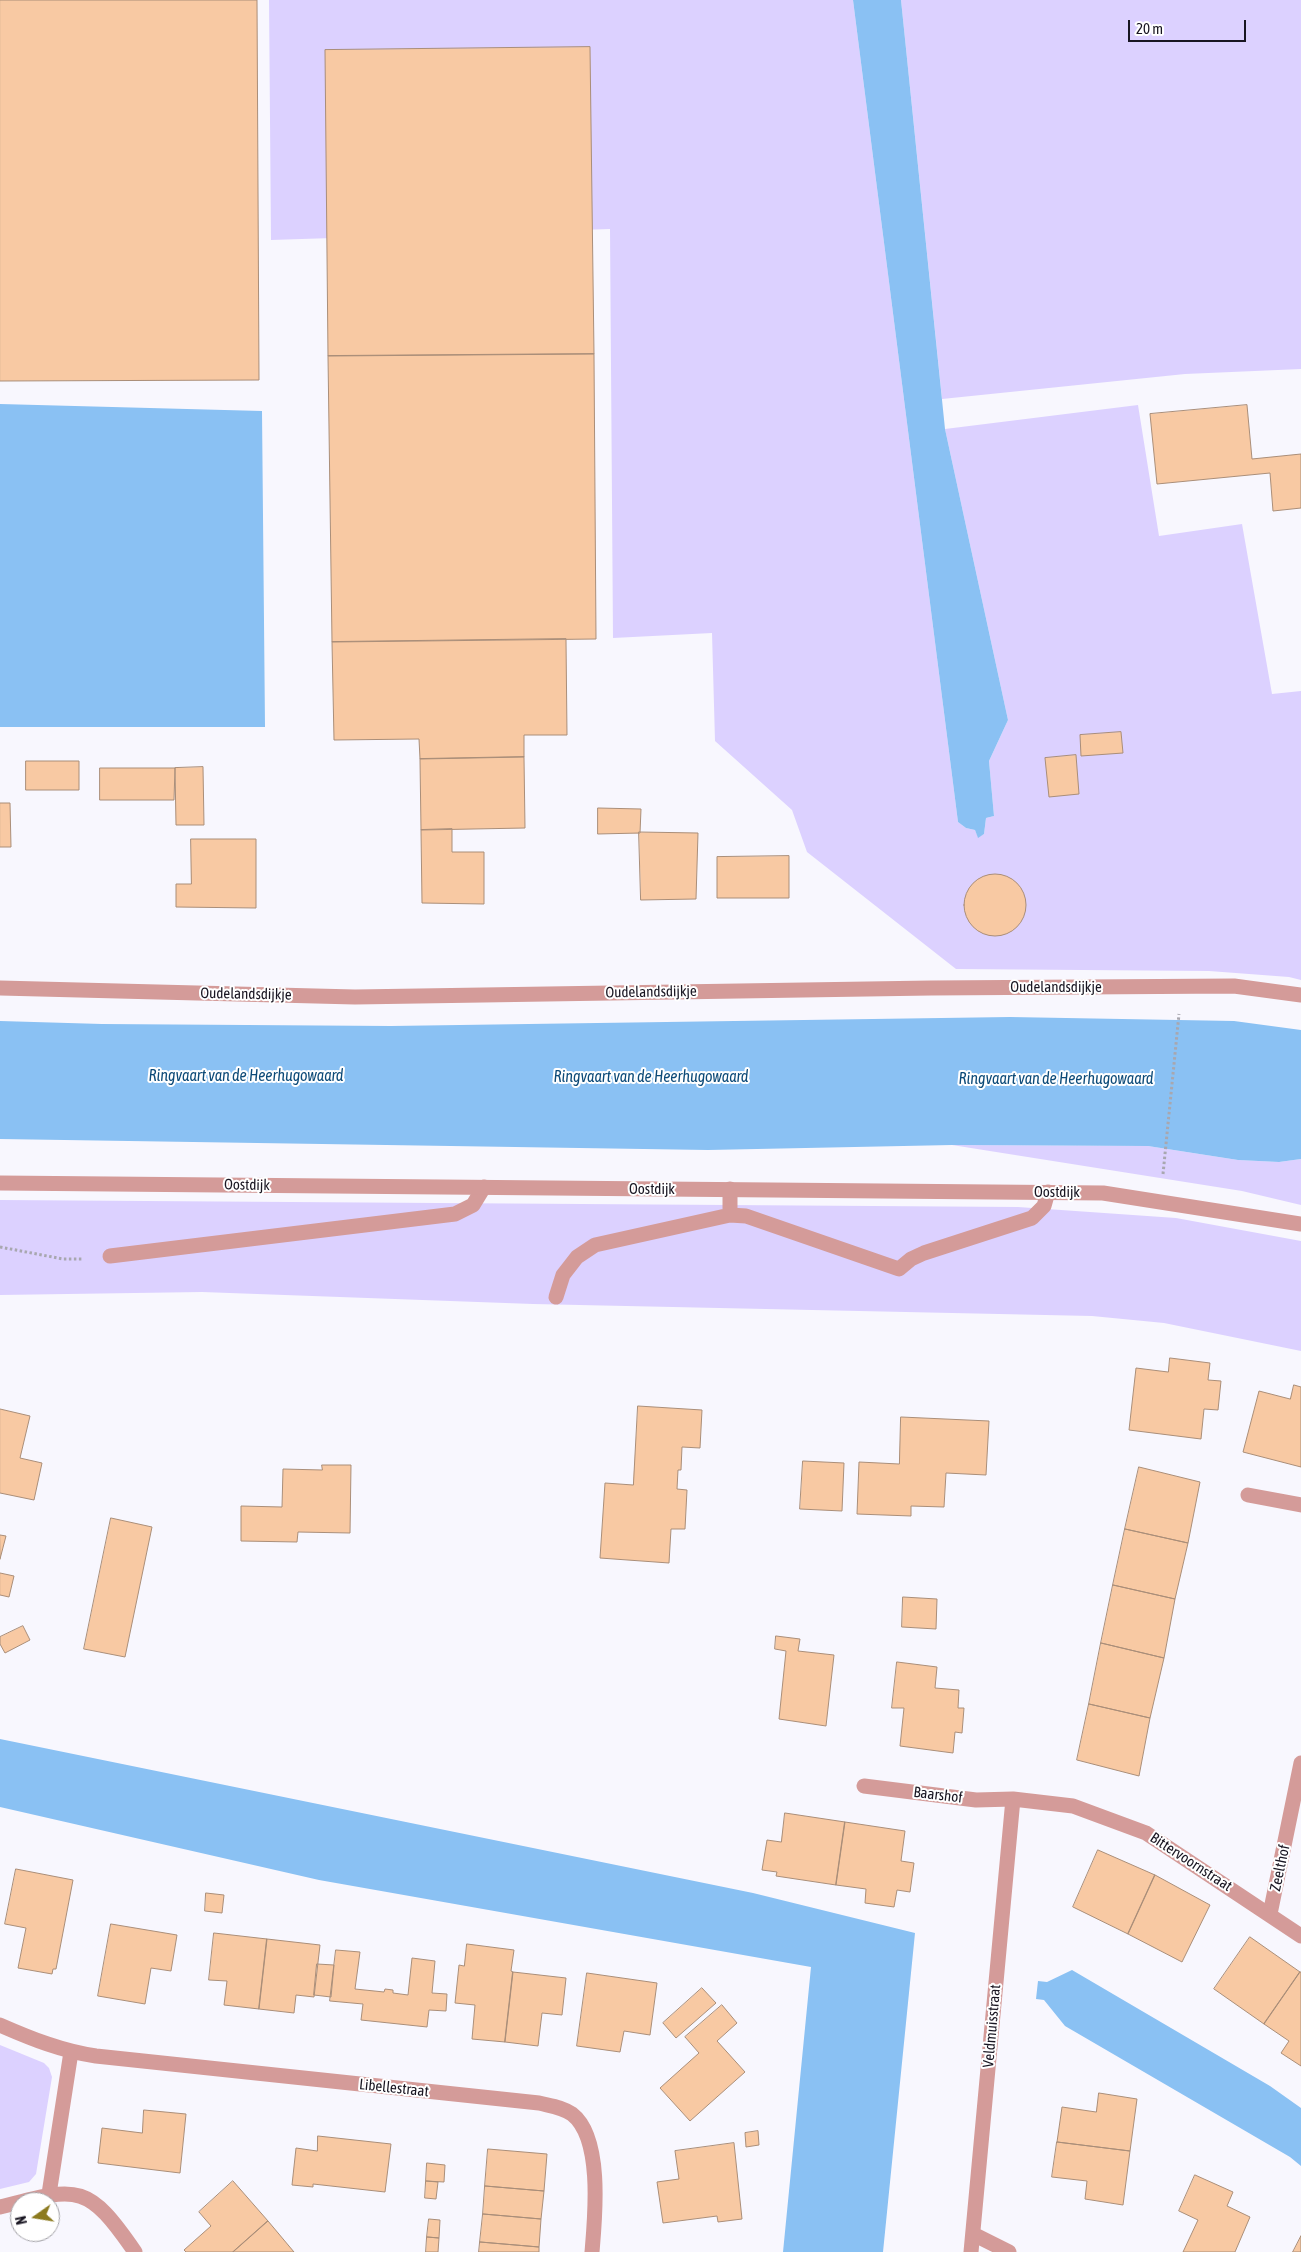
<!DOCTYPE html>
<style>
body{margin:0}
#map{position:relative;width:1301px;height:2252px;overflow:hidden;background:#f8f7fe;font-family:"Asap Condensed",sans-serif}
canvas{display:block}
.north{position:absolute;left:10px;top:2192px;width:50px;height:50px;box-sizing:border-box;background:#fff;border:1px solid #a3a2a7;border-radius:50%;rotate:257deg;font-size:14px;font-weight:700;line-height:20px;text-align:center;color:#191622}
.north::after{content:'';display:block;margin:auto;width:18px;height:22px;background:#8c7a1f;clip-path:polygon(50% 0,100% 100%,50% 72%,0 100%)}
.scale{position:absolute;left:1128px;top:20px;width:118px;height:22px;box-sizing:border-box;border:2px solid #191622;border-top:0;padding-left:6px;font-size:15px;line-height:18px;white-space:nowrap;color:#191622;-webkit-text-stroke:4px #fff;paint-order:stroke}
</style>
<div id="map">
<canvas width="1301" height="2252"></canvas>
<div class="north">N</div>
<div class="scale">20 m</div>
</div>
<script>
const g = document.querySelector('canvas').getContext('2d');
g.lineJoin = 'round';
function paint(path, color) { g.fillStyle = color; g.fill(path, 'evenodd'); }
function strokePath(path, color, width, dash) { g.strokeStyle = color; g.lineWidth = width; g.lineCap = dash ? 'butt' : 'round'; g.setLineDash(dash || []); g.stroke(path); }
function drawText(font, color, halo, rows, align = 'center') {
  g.font = font + ' "Asap Condensed",sans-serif'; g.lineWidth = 4; g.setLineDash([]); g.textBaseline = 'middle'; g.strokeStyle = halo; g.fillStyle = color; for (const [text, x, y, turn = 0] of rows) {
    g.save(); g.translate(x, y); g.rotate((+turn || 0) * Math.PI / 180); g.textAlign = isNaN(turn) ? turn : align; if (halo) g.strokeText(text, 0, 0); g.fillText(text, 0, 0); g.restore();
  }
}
const green = new Path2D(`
 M269 0H853L958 822 966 828 975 830 978 837 984 834 986 818 994 816 989 761 1008 720 945 429 1138 405 1159 536 1242 524 1272 694 1301 691V980L1289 977 1209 971 956 969 807 852 792 810 715 741 712 633 613 638 610 229 271 240Z
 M901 0H1301V369L1185 374 942 399Z
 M952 1145 1148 1146 1238 1160 1279 1162 1301 1159V1205L1242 1191Z
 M0 1200 1018 1207 1176 1218 1301 1241V1351L1164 1323 1092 1316 533 1304 202 1292 0 1295Z
 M0 2045 44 2063 49 2068 52 2077 36 2174 29 2182 0 2189Z`);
const water = new Path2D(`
 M853 0H901L945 429 1008 720 989 761 994 816 986 818 984 834 978 838 975 830 966 828 958 822Z
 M0 404 262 411 265 727H0Z
 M1010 1017 1234 1021 1301 1030V1159L1279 1162 1238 1160 1148 1146 952 1145 708 1150 0 1139V1021L102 1024 391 1026Z
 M0 1739 753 1893 915 1933 883 2252H783L811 1967 319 1880 0 1807Z
 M1072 1970 1270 2086 1301 2108V2166L1290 2157 1065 2026 1044 2000 1036 1999 1038 1981 1047 1982Z`);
const building = new Path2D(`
 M0 0H257L259 380 0 381Z
 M590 47 594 354 328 356 325 50Z
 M594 354 596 639 332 642 328 356Z
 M1247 405 1252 459 1301 454V508L1273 511 1270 473 1157 484 1150 414Z
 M566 639 567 735H524V757L420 759 419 739 334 740 332 642Z
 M1121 732 1123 753 1081 756 1080 735Z
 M1076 755 1079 794 1049 797 1045 758Z
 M524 757 525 828 421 830 420 759Z
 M26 761H79V790H26Z
 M203 767 204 825H176L175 768Z
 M100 768H175L174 800H100Z
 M0 803H10L11 847H0Z
 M598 808 641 809 640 833 598 834Z
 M452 829V852H484V904L422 903 421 830Z
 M639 832 698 833 696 899 641 900Z
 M191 839H256V908L176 907V884H191Z
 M789 856V898H717V857Z
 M964 905a31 31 0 1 1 62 0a31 31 0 1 1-62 0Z
 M1170 1358 1210 1363 1208 1380 1221 1381 1218 1410 1204 1409 1201 1439 1129 1430 1136 1368 1168 1372Z
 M1294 1385 1301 1387V1467L1243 1452 1259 1391 1290 1399Z
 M638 1406 702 1410 700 1448 682 1447 681 1470H678L677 1489 687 1490 685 1529H671L669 1563 600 1558 605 1483 633 1485Z
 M0 1409 30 1416 20 1458 42 1463 34 1500 0 1493Z
 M901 1417 989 1421 986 1475 946 1473 944 1507 911 1506V1516L857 1514 859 1462 899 1464Z
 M803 1461 844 1463 842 1511 800 1509Z
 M322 1465H351L350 1533 298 1532 297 1542 241 1541V1506L282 1507 283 1469 322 1470Z
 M1139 1467 1200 1482 1188 1543 1125 1529Z
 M111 1518 152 1527 125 1657 84 1649Z
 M1125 1529 1188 1543 1175 1599 1113 1585Z
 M0 1535 6 1536 0 1559Z
 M0 1573 14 1576 9 1597 0 1595Z
 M1113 1585 1175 1599 1164 1658 1101 1643Z
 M903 1597 937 1599 936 1629 902 1627Z
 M23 1626 30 1640 5 1653 0 1644V1637Z
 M776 1636 800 1639 798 1651 834 1655 826 1726 779 1719 786 1651 775 1649Z
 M1101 1643 1164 1658 1150 1718 1089 1704Z
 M897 1662 937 1667 935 1688 959 1690 958 1708H964L962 1733 955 1732 953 1753 900 1746 904 1708H892Z
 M1089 1704 1150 1718 1139 1776 1077 1760Z
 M785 1813 845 1822 836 1885 776 1876 777 1872 762 1870 767 1840 781 1842Z
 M845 1822 905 1831 901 1861 914 1863 910 1892 897 1890 894 1907 865 1903 866 1889 836 1885Z
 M1098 1850 1155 1875 1128 1934 1073 1907Z
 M16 1869 73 1880 56 1969H53L52 1974 18 1968 26 1928 5 1924Z
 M1155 1875 1210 1905 1182 1962 1128 1934Z
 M206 1893 224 1895 222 1913 205 1911Z
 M111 1924 177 1935 171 1971 151 1968 145 2004 98 1996Z
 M214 1933 267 1939 259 2009 224 2005 227 1981 209 1980Z
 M1250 1937 1300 1972 1264 2024 1214 1989Z
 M267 1939 320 1945 314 1997 296 1995 294 2013 259 2009Z
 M467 1944 514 1950 511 1971 513 1972 505 2042 472 2039 475 2005 455 2003 459 1965 464 1966Z
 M336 1950 360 1952 355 1989 384 1992 385 1989 393 1990V1993L408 1995 412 1958 435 1961 432 1993 447 1994 446 2011 429 2010 427 2027 361 2020 363 2004 330 2001Z
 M317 1964 334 1965 331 1997 314 1995Z
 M513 1972 566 1978 562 2015 542 2013 538 2046 505 2042Z
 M1300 1972H1301V2066L1281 2053 1289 2041 1264 2024Z
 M587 1973 657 1983 650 2035 624 2031 620 2052 577 2046Z
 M702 1988 716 2003 676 2038 663 2023Z
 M722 2005 737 2023 717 2041 745 2072 690 2121 660 2088 699 2053 685 2037Z
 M1099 2093 1137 2099 1130 2151 1057 2142 1062 2107 1096 2112Z
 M144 2110 186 2114 180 2173 98 2163 102 2128 142 2133Z
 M758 2131 759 2145 746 2147 745 2133Z
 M318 2136 391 2144 385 2192 313 2184V2187L292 2185 296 2148 317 2151Z
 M1057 2142 1130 2151 1123 2205 1085 2199 1087 2181 1052 2177Z
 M734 2143 742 2219 718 2222 717 2216 663 2223 657 2182 679 2179 675 2151Z
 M488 2149 547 2154 544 2191 485 2186Z
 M427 2163 445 2165 444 2182 426 2181Z
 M1195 2175 1233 2192 1227 2206 1250 2217 1235 2252H1183L1198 2220 1179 2211Z
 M233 2181 268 2221 233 2252H186L184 2250 211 2226 199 2212Z
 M426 2181 438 2182 436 2199 425 2198Z
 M485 2186 544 2191 541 2219 483 2214Z
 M483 2214 541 2219 539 2247 480 2242Z
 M429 2219 440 2220 439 2238 427 2237Z
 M268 2221 294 2252H233Z
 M1301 2236V2252H1293Z
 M427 2237 439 2238 438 2252H426Z
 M480 2242 539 2247V2252H479Z`);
const path = new Path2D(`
 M1163 1174 1179 1014
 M0 1247 63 1259H83`);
const lane = new Path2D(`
 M730 1215V1189
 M110 1256 455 1214 473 1205 484 1187
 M556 1297 563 1275 577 1257 595 1245 730 1215 746 1216 899 1269 911 1259 924 1253 1032 1218 1044 1206 1048 1192`);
const street = new Path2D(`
 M0 988 355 997 931 988 1234 986 1301 995
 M0 1183 1103 1193 1301 1224
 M1248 1495 1301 1505
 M864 1786 976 1800 1013 1799 1073 1806 1146 1833 1301 1936
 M1270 1914 1301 1763
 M0 2025C32 2039 62 2051 96 2056L539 2103C551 2106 562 2107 572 2114 603 2138 595 2217 592 2252
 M49 2194 71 2052
 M0 2207C78 2187 87 2182 135 2252
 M973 2234 1009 2252
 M971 2252 1013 1799`);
const streetNames = [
 ["Oudelandsdijkje",1056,987],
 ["Oudelandsdijkje",651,992,-1],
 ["Oudelandsdijkje",246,994,1],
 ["Oostdijk",247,1185,1],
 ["Oostdijk",652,1189],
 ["Oostdijk",1057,1192],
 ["Baarshof",938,1795,7],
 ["Bittervoornstraat",1191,1862,33],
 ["Zeelthof",1280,1868,-78],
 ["Veldmuisstraat",992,2026,-85],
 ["Libellestraat",394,2088,6]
];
const waterNames = [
 ["Ringvaart van de Heerhugowaard",246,1076],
 ["Ringvaart van de Heerhugowaard",651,1077],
 ["Ringvaart van de Heerhugowaard",1056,1079]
];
paint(green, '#dcd1ff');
paint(water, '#8ac1f3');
paint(building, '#f8c9a3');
strokePath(building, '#aa8e79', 1);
strokePath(path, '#a8a7af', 3, [2.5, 2.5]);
strokePath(lane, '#d49b99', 15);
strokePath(street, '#d49b99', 15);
drawText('15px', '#191622', '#fff', streetNames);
drawText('italic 16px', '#0c4a78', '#fff', waterNames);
</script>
